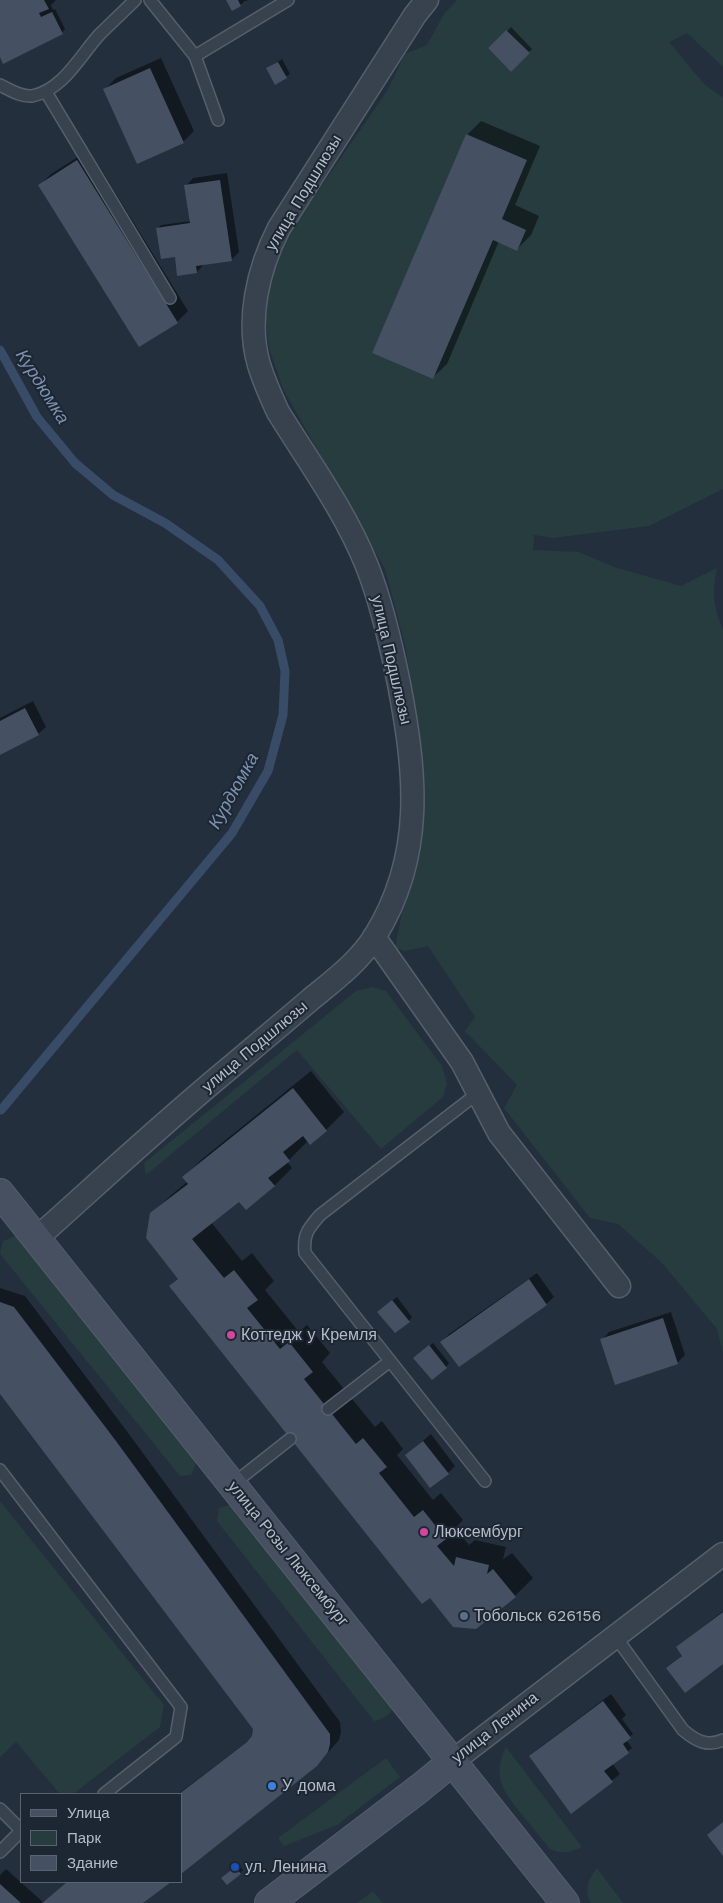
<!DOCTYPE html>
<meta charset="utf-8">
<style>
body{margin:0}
#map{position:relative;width:723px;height:1903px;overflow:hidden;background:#242f3e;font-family:"Work Sans",sans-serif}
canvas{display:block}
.legend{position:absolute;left:20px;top:1793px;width:162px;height:90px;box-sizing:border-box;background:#1d2633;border:1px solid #59626f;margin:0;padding:6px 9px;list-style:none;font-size:15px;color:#b4bcc9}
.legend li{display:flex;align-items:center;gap:10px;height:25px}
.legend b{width:25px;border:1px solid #59626f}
</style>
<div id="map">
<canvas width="723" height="1903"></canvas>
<ul class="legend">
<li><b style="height:6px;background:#465061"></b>Улица</li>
<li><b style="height:14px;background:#263c3f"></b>Парк</li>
<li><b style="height:14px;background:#455162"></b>Здание</li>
</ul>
</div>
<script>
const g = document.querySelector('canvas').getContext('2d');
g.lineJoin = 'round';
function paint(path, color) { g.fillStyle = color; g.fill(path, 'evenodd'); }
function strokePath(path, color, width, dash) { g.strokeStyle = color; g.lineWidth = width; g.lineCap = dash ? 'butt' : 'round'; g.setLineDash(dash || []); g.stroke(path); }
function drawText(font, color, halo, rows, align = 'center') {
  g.font = font + ' "Work Sans",sans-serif'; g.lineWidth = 4; g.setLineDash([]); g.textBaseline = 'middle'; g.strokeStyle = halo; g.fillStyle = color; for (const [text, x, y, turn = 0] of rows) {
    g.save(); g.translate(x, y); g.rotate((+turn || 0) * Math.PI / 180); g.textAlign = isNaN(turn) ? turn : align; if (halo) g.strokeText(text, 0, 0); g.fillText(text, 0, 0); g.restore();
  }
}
const green = new Path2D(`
 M457 0H723V67L687 33 669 42 704 84 723 98V489L649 526 553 538 534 535 533 550 579 552 614 567 681 586 717 568C712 593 713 606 723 629V1353L717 1329 662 1263 618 1224 590 1218 504 1108 517 1085 465 1031 475 1017 428 946 405 951 395 948 422 811 419 747 406 649 385 569 283 389 269 348 265 316 270 277 287 236 387 91 405 54 427 45 444 14ZM506 30 530 53 511 72 488 48ZM466 134 527 160 502 219 517 250 493 240 433 379 372 353Z
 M373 987 386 991 442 1066 447 1083 443 1097 381 1149 297 1050 146 1175 144 1163 356 991Z
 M20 1234 199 1457 191 1475 180 1476 0 1254 3 1241Z
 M0 1501 164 1705 160 1727 73 1794H60L16 1742 0 1757Z
 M237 1503 396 1701C392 1714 386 1718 374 1721L217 1521 219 1508Z
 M506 1747 582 1847C571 1852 562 1855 550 1849 541 1838 532 1827 523 1816 504 1792 491 1777 506 1747Z
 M386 1758 400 1777 337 1825 284 1846 278 1838Z
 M597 1868 623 1903H591C584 1889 588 1880 597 1868Z
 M373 1891 383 1903H357Z`);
const shadow = new Path2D(`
 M0 0H56L51 5 53 10 55 9 65 29 62 33 0 55Z
 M227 0H249L245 1 240 5Z
 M511 27 532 49 511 70 490 48Z
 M161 58 194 131 183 142 105 89 116 78Z
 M282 59 290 74 275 83 267 69Z
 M481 121 540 146 515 205 539 216 531 235 517 249 499 241 447 364 433 377 467 135Z
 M89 150 188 311 177 322 40 185 51 174Z
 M227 173 239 252 231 260 204 264 197 272 176 254 158 228 161 225 191 221 186 186 193 178Z
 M33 701 46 727 38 734 0 753V718Z
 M311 1071 344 1112 326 1130 308 1141 287 1162 292 1168 274 1186 239 1200 211 1222 242 1261 252 1253 274 1281 265 1290 299 1332 307 1325 330 1353 322 1362 375 1427 382 1421 403 1449 397 1455 433 1500 441 1493 463 1520 455 1528 469 1545 475 1540 506 1547 503 1559 512 1553 533 1578 515 1596 475 1628 170 1286 179 1278 152 1214 170 1196 187 1182 184 1177 202 1159Z
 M537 1273 554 1297 546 1304 442 1342 449 1334Z
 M0 1288 25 1296 126 1430 340 1722 341 1732 339 1740 317 1765 178 1794 252 1738 254 1729 0 1392Z
 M397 1297 412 1317 409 1321 383 1308Z
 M671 1312 685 1355 678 1362 616 1383 602 1340 609 1332Z
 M433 1343 449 1363 446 1367 419 1354Z
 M431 1434 455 1466 448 1473 406 1455Z
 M723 1611V1663L667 1668 683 1655 677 1647Z
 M611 1694 626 1715 622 1719 633 1734 626 1740 632 1748 612 1763 620 1774 572 1812 530 1756 538 1749Z
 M239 1865 243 1870 240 1873 226 1875Z
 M6 1869 43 1902 67 1882H169L142 1903H0V1875Z`);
const stream = new Path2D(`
 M0 350 37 417 75 463 113 495 165 523 218 560 260 606 278 640 285 671 283 715 268 771 232 833 1 1110`);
const building = new Path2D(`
 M0 0H44L49 9 39 13 41 17 52 12 63 34 3 64 0 57Z
 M226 0H238L241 6 232 11Z
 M506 30 530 53 511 72 488 48Z
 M278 62 287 78 275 85 266 68Z
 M150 68 184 143 137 164 103 89Z
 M466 134 527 160 502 219 526 230 517 251 493 240 433 379 372 353Z
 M77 160 178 323 139 347 38 185Z
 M220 180 232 261 196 266 197 273 177 276 175 257 161 259 156 228 190 223 184 185Z
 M25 708 39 735 0 755V721Z
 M293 1088 327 1131 310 1145 303 1136 283 1152 290 1161 268 1178 275 1186 246 1210 239 1202 192 1239 224 1278 234 1270 258 1300 247 1308 280 1349 289 1342 313 1372 304 1379 356 1444 363 1438 387 1467 379 1473 414 1517 423 1510 446 1539 437 1546 454 1566 456 1557 489 1565 487 1574 493 1569 516 1597 476 1629 453 1627 430 1598 422 1604 169 1286 178 1279 146 1238 150 1213 188 1184 182 1177Z
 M529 1279 547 1305 459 1367 440 1342Z
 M392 1300 410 1322 395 1333 377 1312Z
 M0 1302 14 1307 116 1441 330 1734V1744L328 1752 317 1766 181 1874V1794H179L247 1742 252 1736 253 1729 0 1394Z
 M663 1318 678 1364 615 1385 600 1339Z
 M429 1345 447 1368 432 1380 413 1358Z
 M423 1441 449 1474 430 1488 405 1455Z
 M723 1612V1664L685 1693 666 1668 682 1656 676 1647Z
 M603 1701 631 1738 623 1744 629 1753 604 1771 613 1782 571 1814 529 1756Z
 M723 1822V1856L707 1835Z
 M235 1867 241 1874 227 1885 221 1878Z
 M67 1882H171L143 1903H42Z
 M0 1884 21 1903H0Z`);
const service = new Path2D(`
 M150 0 195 56 288 0
 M195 56 218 120
 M0 85C10 90 21 97 32 96 63 90 80 56 99 35 111 23 123 12 135 0
 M46 92 170 298
 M478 1093 320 1215C308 1229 303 1234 305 1253L485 1481
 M328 1409 390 1361
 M0 1470 181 1707 176 1737 104 1794
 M233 1484 290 1439
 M615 1636 683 1730C696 1741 707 1747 723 1740
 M0 1809 21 1830
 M0 1852 21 1831`);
const minor = new Path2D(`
 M374 937 462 1062 499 1133 619 1286
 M37 1238C102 1180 165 1121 232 1066 258 1044 284 1022 310 1000 333 981 359 962 375 936 425 855 416 773 399 684 391 644 382 604 367 566 345 511 309 462 278 412 271 397 264 381 259 365 246 320 258 269 279 228L415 15 427 0
 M453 1761 723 1554`);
const secondary = new Path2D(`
 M0 1193 565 1903
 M269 1903 420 1788 453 1761`);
const markers = [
 [231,1335,5,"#d1479c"],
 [424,1532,5,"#d1479c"],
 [464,1616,5,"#5c6f8a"],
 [272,1786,5,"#3f7fe0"],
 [235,1867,5,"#1a4fb4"]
];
const streetNames = [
 ["улица Подшлюзы",304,193,-59],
 ["улица Подшлюзы",391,660,77],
 ["улица Подшлюзы",255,1047,-40],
 ["улица Розы Люксембург",288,1554,51],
 ["улица Ленина",495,1728,-38]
];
const poiNames = [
 ["Коттедж у Кремля",241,1335],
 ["Люксембург",434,1532],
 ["Тобольск 626156",474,1616],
 ["У дома",282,1786],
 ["ул. Ленина",245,1867]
];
const waterNames = [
 ["Курдюмка",42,387,58],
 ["Курдюмка",234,791,-61]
];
paint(green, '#263c3f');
paint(shadow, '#0007');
strokePath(stream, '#394c67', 9);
paint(building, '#455162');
strokePath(service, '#565f6c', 14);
strokePath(minor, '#565f6c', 25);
strokePath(secondary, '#565f6c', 30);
strokePath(service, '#38414e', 11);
strokePath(minor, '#38414e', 22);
strokePath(secondary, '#465061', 28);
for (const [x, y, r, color] of markers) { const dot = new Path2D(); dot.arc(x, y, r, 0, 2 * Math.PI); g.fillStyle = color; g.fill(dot); strokePath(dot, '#1d2633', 2); }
drawText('16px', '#b4bcc9', '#1d2633', streetNames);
drawText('16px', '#b4bcc9', '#1d2633', poiNames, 'left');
drawText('italic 18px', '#7c92b1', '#1d2633', waterNames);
</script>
